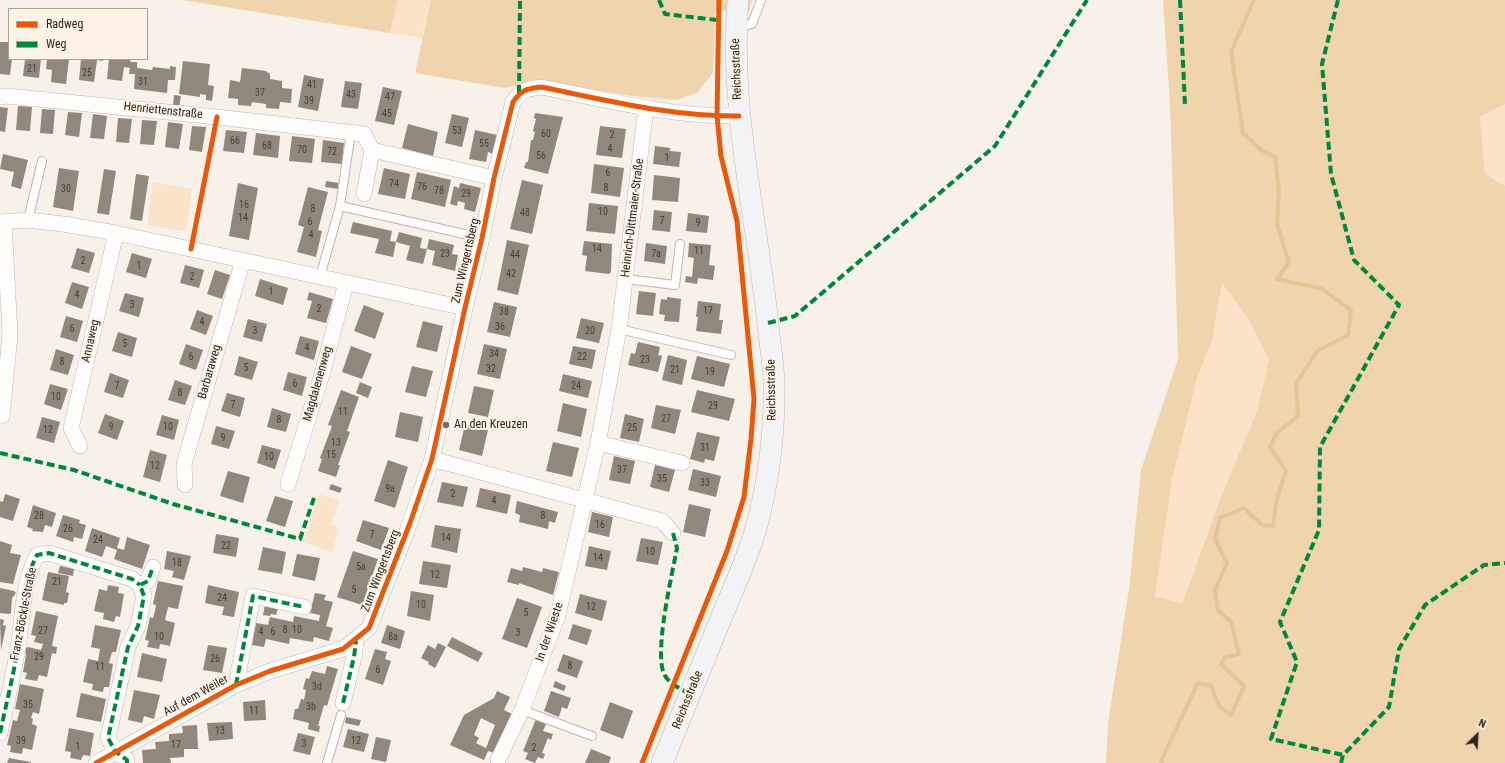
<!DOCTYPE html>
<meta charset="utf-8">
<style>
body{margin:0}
#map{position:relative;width:1505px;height:763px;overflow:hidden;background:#f7f1ea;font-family:"Roboto Condensed",sans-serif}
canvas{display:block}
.legend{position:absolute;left:8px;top:8px;width:140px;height:52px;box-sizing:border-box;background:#fdf2e4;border:1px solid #aaa195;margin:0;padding:5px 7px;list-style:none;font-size:12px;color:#2e271e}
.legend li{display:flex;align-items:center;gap:8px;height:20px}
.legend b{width:20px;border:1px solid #aaa195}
.north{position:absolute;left:1457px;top:715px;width:40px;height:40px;-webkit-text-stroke:3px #fdf2e4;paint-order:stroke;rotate:24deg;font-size:11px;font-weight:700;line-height:16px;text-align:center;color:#2e271e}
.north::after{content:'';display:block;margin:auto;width:14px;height:18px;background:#2e271e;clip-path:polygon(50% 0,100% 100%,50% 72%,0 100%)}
</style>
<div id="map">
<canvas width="1505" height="763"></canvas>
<ul class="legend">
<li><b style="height:5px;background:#e8590c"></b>Radweg</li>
<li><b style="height:5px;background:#00873e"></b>Weg</li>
</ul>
<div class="north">N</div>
</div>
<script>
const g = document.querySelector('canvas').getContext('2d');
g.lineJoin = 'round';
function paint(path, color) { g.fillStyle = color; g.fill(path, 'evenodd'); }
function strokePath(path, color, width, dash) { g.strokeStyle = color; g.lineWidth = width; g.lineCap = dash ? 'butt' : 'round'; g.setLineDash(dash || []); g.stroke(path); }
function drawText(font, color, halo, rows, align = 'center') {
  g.font = font + ' "Roboto Condensed",sans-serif'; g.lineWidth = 4; g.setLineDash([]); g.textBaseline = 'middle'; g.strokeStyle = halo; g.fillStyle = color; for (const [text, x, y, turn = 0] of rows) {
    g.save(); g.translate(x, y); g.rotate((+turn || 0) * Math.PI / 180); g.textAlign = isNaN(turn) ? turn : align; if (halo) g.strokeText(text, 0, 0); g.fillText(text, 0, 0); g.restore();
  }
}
const green = new Path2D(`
 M398 0H431L422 38 390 33Z
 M1505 104V186L1484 174 1480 117Z
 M153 182 192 189 186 231 147 225Z
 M1222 283 1249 320 1269 360 1257 411 1221 497 1182 604 1155 596 1172 480 1197 378 1212 341Z
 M319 494 339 500 331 525 339 528 332 552 303 542Z`);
const forest = new Path2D(`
 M181 0H398L390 33Z
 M431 0H752L749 12 715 10 713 73 697 93 677 100 632 96 535 81 506 88 415 73Z
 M1163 0H1505V104L1480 117 1485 174 1505 186V763H1106L1108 723 1129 589 1141 470 1178 359 1170 105ZM1222 283 1249 320 1269 360 1257 411 1221 497 1182 604 1155 596 1172 480 1197 378 1212 341Z`);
const stream = new Path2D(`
 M1162 763 1161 761 1198 683 1211 686 1219 706 1231 715 1244 686 1221 664 1225 657 1239 654 1231 622 1218 610 1215 590 1227 563 1215 539 1220 518 1244 508 1262 525 1273 526 1277 498 1286 471 1270 447 1277 433 1298 416 1296 384 1317 351 1348 335 1351 310 1322 289 1277 279 1289 262 1277 224 1279 192 1275 157 1261 150 1243 133 1231 52 1254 0`);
const building = new Path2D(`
 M0 42H9V59H12L10 75 0 74Z
 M25 59H41L39 78 23 76Z
 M47 59H69L66 84 51 82 52 70 46 69Z
 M81 59H103V61L97 60 94 82 79 80Z
 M109 59H131L130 62H137V68L152 70 153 67 170 69V66L176 67 175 80H168L167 93 134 89 135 74H129L130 68 124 67 122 81 107 79Z
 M183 61 210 64 208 85 214 86 212 101 206 100V95L200 94V97L179 94Z
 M242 68 266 71 270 74V79L282 81V88L292 89 291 103 280 102 279 109 266 108V104L252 102 251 106 238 105V99L228 98 230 80 240 82Z
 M304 75 324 79 318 111 298 107Z
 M345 81 362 83 358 109 341 107Z
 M383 87 402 91 394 125 375 121Z
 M174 95 181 96 179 107 173 106Z
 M18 106 32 107 30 131 16 130Z
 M0 107 8 108 5 132 0 131Z
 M42 109 55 110 53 134 40 133Z
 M68 112 82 113 79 137 65 135Z
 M535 113 563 117 548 174 524 168 526 162H528L531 140H533L535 132 533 131 536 119 534 118Z
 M93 114 107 116 104 139 90 138Z
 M452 114 469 118 462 147 445 143Z
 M118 118 132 119 129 143 116 142Z
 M142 120 157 121 154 145 140 144Z
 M168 122 183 124 179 149 165 147Z
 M408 124 438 132 433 156 402 148Z
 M192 126 206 127 202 152 189 150Z
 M600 126 626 129 622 158 596 155Z
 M226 130 247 132 244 153 223 151Z
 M475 130 497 135 493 154 488 152 486 162 469 159Z
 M256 133 280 136 278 158 253 155Z
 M292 136 315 139 312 163 289 161Z
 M323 140 344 143 342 164 321 162Z
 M655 146 670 148V151L681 152 679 167 653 164Z
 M3 154 28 160 21 189 11 186 14 172 0 169Z
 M594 164 624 168 620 197 591 193Z
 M59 168 79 171 73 211 53 207Z
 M384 168 410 174 405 199 378 194Z
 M104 169 116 171 109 215 97 213Z
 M417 172 451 180 445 207 411 199Z
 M136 174 149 176 142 221 130 219Z
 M654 175 680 178 678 202 652 200Z
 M522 180 543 185 532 234 510 229Z
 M326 181 339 183V189L325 187Z
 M238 183 258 188 249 240 229 236Z
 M460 183 481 188 475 212 464 209 465 203 458 201 457 206 450 204 454 186 459 188Z
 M308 187 328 192 318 230 322 231 316 257 297 252 304 227 298 225Z
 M589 203 618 206 615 234 586 231Z
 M654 210 672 212 670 232 652 230Z
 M688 213 709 216 707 233 686 231Z
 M353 222 392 231 390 241 396 242 393 257 375 253 379 239 350 233Z
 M399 232 422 238 420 248 427 249 423 264 406 260 410 246 396 242Z
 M429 239 454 245 452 254 458 255 455 271 432 265 435 251 427 249Z
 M507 240 529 245 518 295 497 290Z
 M584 241 612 244 611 272 609 274 585 271 587 256 582 255Z
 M646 243 667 246 665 264 644 261Z
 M689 243 711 245 709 265 715 266 713 280 698 278 697 284 685 282 686 276 692 277 694 258 688 257Z
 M77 248 95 253 89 273 71 268Z
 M132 253 152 259 146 278 126 272Z
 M185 265 204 270 199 288 180 283Z
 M215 270 230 275 222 299 207 294Z
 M260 279 288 288 283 305 255 296Z
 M72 282 89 287 82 309 65 303Z
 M639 291 656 293 653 316 636 314Z
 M309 292 333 299 326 323 307 318 312 301 307 300Z
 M125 293 144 298 139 317 119 311Z
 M667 297 681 299 679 322 664 321 665 315 659 314 661 299 667 300Z
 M698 301 721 304 719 320H723L721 334 696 331 698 317H696Z
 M494 302 517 307 510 337 487 332Z
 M364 305 384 313 375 339 354 331Z
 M197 310 213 316 206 335 190 329Z
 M66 316 83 321 77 342 60 337Z
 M581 318 604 323 599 343 576 338Z
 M248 319 267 324 262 342 243 337Z
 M423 321 443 326 437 352 416 347Z
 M118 332 137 338 132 357 112 351Z
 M300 336 319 341 314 360 295 354Z
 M638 342 660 347 658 355 662 356 658 372 628 365 631 353 635 354Z
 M186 344 203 350 196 370 179 364Z
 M484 344 507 349 500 379 477 374Z
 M351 346 372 354 362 379 342 372Z
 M573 346 596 350 592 369 569 364Z
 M56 349 74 355 68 375 50 370Z
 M668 355 687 360 682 385 662 380Z
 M239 356 258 362 252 380 234 375Z
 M697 356 730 364 724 387 691 379Z
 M412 366 433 371 426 397 405 392Z
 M288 372 307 377 302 396 283 390Z
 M110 373 129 380 123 398 104 392Z
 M563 374 592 381 588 398 559 391Z
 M175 380 192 386 185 405 168 400Z
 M360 382 372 387 368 398 356 393Z
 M50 384 68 389 61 410 44 404Z
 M474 386 494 390 488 417 468 413Z
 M341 390 359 397 347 431 350 432 338 465H340L336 477 318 471 322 459 320 458 332 426 328 425Z
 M697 390 735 399 729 421 691 412Z
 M227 393 245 398 240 417 221 411Z
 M563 403 587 409 581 437 557 431Z
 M656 405 681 410 675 434 651 428Z
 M272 408 291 414 286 432 267 427Z
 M400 412 423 417 418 442 395 437Z
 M105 414 124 421 117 440 98 433Z
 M625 414 644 419 639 442 620 438Z
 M162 415 179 420 174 440 156 435Z
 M42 417 60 422 54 443 36 438Z
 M465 425 488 430 482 456 459 450Z
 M216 426 235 431 229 449 211 444Z
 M697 432 720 437 714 461 705 459 704 463 690 459Z
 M553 442 579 448 572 477 546 471Z
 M262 445 281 450 275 469 257 463Z
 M150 450 167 455 160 482 143 477Z
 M614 456 635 461 630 484 609 480Z
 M388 460 408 467 395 508 374 501Z
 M655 465 675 470 669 492 650 487Z
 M693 469 721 476 716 497 688 490Z
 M228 471 250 477 243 503 220 496Z
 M442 482 468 487 463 507 437 502Z
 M331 484 342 488 340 493 329 489Z
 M480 488 511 495 507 514 476 507Z
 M5 494 20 499 13 521 0 517V501L3 502Z
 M275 496 293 501 285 527 266 521Z
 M517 501 558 512 555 523 549 521 548 529 519 522 520 515 515 513Z
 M689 504 711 509 705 537 683 532Z
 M33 505 56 513 52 527 45 525 43 532 32 531 33 529 27 527Z
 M592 512 613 517 609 537 588 532Z
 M63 515 80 520 79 523 86 525 82 539 74 537 73 542 56 536Z
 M363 520 389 528 381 550 356 541Z
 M435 525 461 529 457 553 431 547Z
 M92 528 120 538 117 548 124 550 127 537 150 545 142 569 114 559 117 550 106 546 102 557 85 551Z
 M216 534 239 538 236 557 213 553Z
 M641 538 663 542 658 565 636 561Z
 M0 541 12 545 10 553 21 555 13 584 0 582Z
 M589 546 611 551 607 570 585 566Z
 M263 547 286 552 282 574 258 570Z
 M167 551 191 556 184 580 172 577 174 571 164 569Z
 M353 551 378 559 362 605 337 597Z
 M297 554 320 558 315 581 292 576Z
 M423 561 451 565 447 588 419 584Z
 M60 566 74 569 73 576 58 573Z
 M523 567 542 572 543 568 559 572 553 595 519 583V585L507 582 511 568 522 571Z
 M48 572 69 576 66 592 69 593 67 603H64V605L42 600Z
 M158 581 183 586 178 609 168 607 165 620 175 623 170 646 160 644 159 649 147 647 149 641 145 640 150 617 153 618 155 611 156 605 153 604Z
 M108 585 119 587 118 593 124 594 120 617 116 616 114 622 103 619 104 613 94 611 99 589 107 591Z
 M208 585 239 592 234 617 222 615 224 607 205 603Z
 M0 588 14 591 16 593 12 598 11 613 9 614 0 613Z
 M411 591 434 595 430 621 407 616Z
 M315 593 326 595 324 600 333 602 326 626 333 628 329 641 314 637 313 642 290 638 289 644 266 639 264 647 252 645 256 623 268 625 270 617 293 622 294 616 319 621 320 615 310 613Z
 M580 594 607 601 602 621 575 613Z
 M517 598 542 607 527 648 502 639Z
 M265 604 278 608 276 615 271 614 270 616 263 615Z
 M36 611 58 616 52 646 57 647 56 654 52 653 47 677 39 675 37 681 25 679 27 673 23 672 26 655 25 649 28 647 41 650 43 644 34 642 36 636 31 635Z
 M0 619 4 620 3 625 6 626 1 650Z
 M573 624 592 630 587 645 568 639Z
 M95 625 121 630 116 652H112L109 663 113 664 109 687H104L103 692 92 690 93 684 83 682 88 659 98 661 100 649 91 647Z
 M387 625 405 631 400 649 381 643Z
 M452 637 483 653 478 662 447 646Z
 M438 643 446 647 435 668 428 664 429 662 421 658 428 645 435 649Z
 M208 645 227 648 222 673 203 670Z
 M375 649 387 652 385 659 391 661 383 685 365 679Z
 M142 653 167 659 162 682 137 677Z
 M563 654 583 661 577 678 557 671Z
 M327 666 338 669 327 706 324 705 318 726H320L319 732 308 729 309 723 293 719 295 709H298L301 699 304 700 306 690 303 689 306 678 309 679 312 671 325 674Z
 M555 681 566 686 564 691 553 687Z
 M20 684 44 689 39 714 33 712 31 718 33 719 32 724 37 726 32 750 23 748 22 754 10 752 11 746 7 745 13 720 17 721 20 710 15 709Z
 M134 690 160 695 154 719 144 716 142 723 128 720Z
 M497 691 510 697 504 710 512 714 494 753 488 751 484 760 450 745 464 715 494 698ZM481 718 495 725 486 748 476 743 479 738 474 735Z
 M551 691 571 698 567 709 562 707 559 717 544 711Z
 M81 693 106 699 101 722 76 717Z
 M265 700 266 720 244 721 243 702Z
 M610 702 633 711 623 739 600 730Z
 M346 717 361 720 359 726 345 723Z
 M536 719 546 724 543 731 553 734 551 740 548 738 542 753 545 754 543 759 538 757 535 763 525 759 528 753 523 751Z
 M232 722 233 739 209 741 207 723Z
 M197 725 198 749H184V757L170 758 171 763H143L142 750 156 749 155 742 169 741V734L183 733 182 726Z
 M69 728 94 733 90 756 83 755 81 760 70 758 71 752 65 751Z
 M348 729 369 734 364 752 343 747Z
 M298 733 315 737 310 755 293 751Z
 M376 737 391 740 386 762 371 759Z
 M591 749 611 757 609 763H585Z
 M9 758 31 762V763H7Z`);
const lane = new Path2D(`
 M737 27 752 24 761 0
 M340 206 482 238
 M28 220 42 161
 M320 277 340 206 351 132
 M626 279 675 285 680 244
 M619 329 731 355
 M522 710 592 736
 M327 763 341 715`);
const street = new Path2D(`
 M0 97 7 96 217 117 364 134 372 150 494 178
 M364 194 372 150
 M0 222 28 220 63 224 116 233 465 308
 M2 416 10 335 4 222
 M598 443 682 463
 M80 446 71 428 116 233
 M432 459 662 521 673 533
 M288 484 323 371 346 283
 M185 485 184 464 243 260
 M236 685 253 596 304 607
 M343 703 354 657 356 641
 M0 733C6 705 13 677 18 648 23 618 22 583 37 555L49 553 132 579 140 585
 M498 760 522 710 558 615 598 443 619 329 646 108
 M96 763 236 685 270 671 343 649 369 628 410 523 432 459 465 308 482 238 494 178 513 102C522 89 527 89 541 87 606 100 672 117 739 116
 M127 763V760L115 751 108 738 128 647 138 626 144 596 140 585 148 581 153 567`);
const secondary = new Path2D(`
 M662 763C681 716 701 668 720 621 733 589 748 558 757 525 769 479 775 428 774 380 773 362 770 344 768 325 757 217 729 110 738 0`);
const quiet = new Path2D(`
 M659 0 665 14 717 20
 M1180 0 1185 105
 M1338 0 1322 64 1331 174 1354 260 1399 305 1320 447 1319 530 1280 622 1297 662 1271 739 1343 755
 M519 93 520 0
 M768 323 795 316 995 146 1087 0
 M0 453 74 470 173 504 300 539 314 498
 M673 533 677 548C672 575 654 651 664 674 669 684 681 689 690 694
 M236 685 253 596 304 607
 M343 703 354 657 356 641
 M0 733C6 705 13 677 18 648 23 618 22 583 37 555L49 553 132 579 140 585
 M127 763V760L115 751 108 738 128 647 138 626 144 596 140 585 148 581 153 567
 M1341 763 1343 755 1389 707 1399 649 1425 605 1484 565 1505 563`);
const cycleway = new Path2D(`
 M191 249 217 117
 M96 763 236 685 270 671 343 649 369 628 410 523 432 459 465 308 482 238 494 178 513 102C522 89 527 89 541 87 606 100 672 117 739 116
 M642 763 727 551 744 497 751 439 754 399 737 221 721 156 717 116 719 0`);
const markers = [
 [446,425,4,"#746e65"]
];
const numberNames = [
 ["21",32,69],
 ["25",87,73],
 ["31",143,82],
 ["41",312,85],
 ["37",260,93],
 ["43",351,95],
 ["47",390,97],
 ["39",309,101],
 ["45",387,114],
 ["53",457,131],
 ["60",546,134],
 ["2",612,135],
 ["66",235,141],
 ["55",484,144],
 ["68",267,146],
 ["4",610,149],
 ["70",302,150],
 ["72",332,152],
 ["56",541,156],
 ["1",667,158],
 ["6",608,173],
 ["74",394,184],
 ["76",422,187],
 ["8",606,188],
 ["30",66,189],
 ["78",439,191],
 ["29",466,194],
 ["16",244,205],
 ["8",313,209],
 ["10",603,212],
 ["48",525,213],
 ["14",243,218],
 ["7",662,221],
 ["6",310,222],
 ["9",698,223],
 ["4",311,235],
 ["14",597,249],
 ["11",699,251],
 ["23",445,254],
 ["7a",656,254],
 ["44",515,255],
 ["2",83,261],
 ["1",139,266],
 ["42",511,274],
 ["2",192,277],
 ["1",271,292],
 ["4",77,295],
 ["3",132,305],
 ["2",319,309],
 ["17",708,311],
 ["38",504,312],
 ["4",202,322],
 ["36",500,327],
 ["6",72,329],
 ["3",255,331],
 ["20",590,331],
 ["5",125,344],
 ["4",307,348],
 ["34",494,354],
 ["6",191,357],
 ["22",582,357],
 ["23",645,360],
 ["8",62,362],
 ["5",246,368],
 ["32",491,369],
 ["21",675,370],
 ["19",710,372],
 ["6",295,384],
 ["7",117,386],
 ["24",576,386],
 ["8",180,393],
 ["10",56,397],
 ["7",233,405],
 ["29",713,406],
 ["11",343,412],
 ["27",666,419],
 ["8",279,420],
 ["9",111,427],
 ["10",168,427],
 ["25",632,428],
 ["12",48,430],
 ["9",223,438],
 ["13",336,443],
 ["31",705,448],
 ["15",331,455],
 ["10",269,457],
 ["12",155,466],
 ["37",622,470],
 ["35",662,479],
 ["33",705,483],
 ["9a",390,489],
 ["2",453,494],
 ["4",494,501],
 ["28",39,516],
 ["8",543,516],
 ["16",600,525],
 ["26",68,529],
 ["7",372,535],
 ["14",446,538],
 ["24",98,540],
 ["22",226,546],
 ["10",650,552],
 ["14",598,558],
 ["18",177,563],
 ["5a",361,567],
 ["12",435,575],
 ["21",57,582],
 ["5",354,590],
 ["24",222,598],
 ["10",421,605],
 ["12",591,607],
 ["5",526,613],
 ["8",285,630],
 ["10",297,630],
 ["27",43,631],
 ["4",261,632],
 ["6",273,632],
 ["3",518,633],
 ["10",159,637],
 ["8a",393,637],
 ["29",39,657],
 ["26",215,659],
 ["8",570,666],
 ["11",100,667],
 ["6",378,670],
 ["3d",317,687],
 ["35",28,705],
 ["3b",311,707],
 ["11",254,711],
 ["13",220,731],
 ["39",21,741],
 ["12",356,741],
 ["3",304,744],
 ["17",176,745],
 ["1",78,747],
 ["2",534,748]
];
const streetNames = [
 ["Reichsstraße",737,69,-92],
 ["Henriettenstraße",163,111,6],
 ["Heinrich-Dittmaier-Straße",633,218,-83],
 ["Zum Wingertsberg",466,261,-77],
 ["Annaweg",91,341,-77],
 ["Barbaraweg",210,372,-74],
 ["Magdalenenweg",318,384,-74],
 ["Reichsstraße",772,390,-91],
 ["Zum Wingertsberg",381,571,-69],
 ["Franz-Böckle-Straße",24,614,-79],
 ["In der Wieste",550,632,-71],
 ["Auf dem Weiler",196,696,-29],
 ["Reichsstraße",688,700,-68]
];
const poiNames = [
 ["An den Kreuzen",454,425]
];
paint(green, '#fae3c6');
paint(forest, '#f0d4ae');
strokePath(stream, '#e6c495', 4);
paint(building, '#91887b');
strokePath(lane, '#bdb7b0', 10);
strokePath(street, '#bdb7b0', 16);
strokePath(secondary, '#bdb7b0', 22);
strokePath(lane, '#fefdfc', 8);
strokePath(street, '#fefdfc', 15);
strokePath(secondary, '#f3f3f5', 21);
strokePath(quiet, '#00873e', 4, [8, 4]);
strokePath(cycleway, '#e8590c', 5);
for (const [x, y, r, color] of markers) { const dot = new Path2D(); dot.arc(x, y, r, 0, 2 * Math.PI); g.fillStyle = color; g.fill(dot); strokePath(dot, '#fdf2e4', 1.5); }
drawText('10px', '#473f35', null, numberNames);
drawText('12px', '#2e271e', '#fdf2e4', streetNames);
drawText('12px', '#2e271e', '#fdf2e4', poiNames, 'left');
</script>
